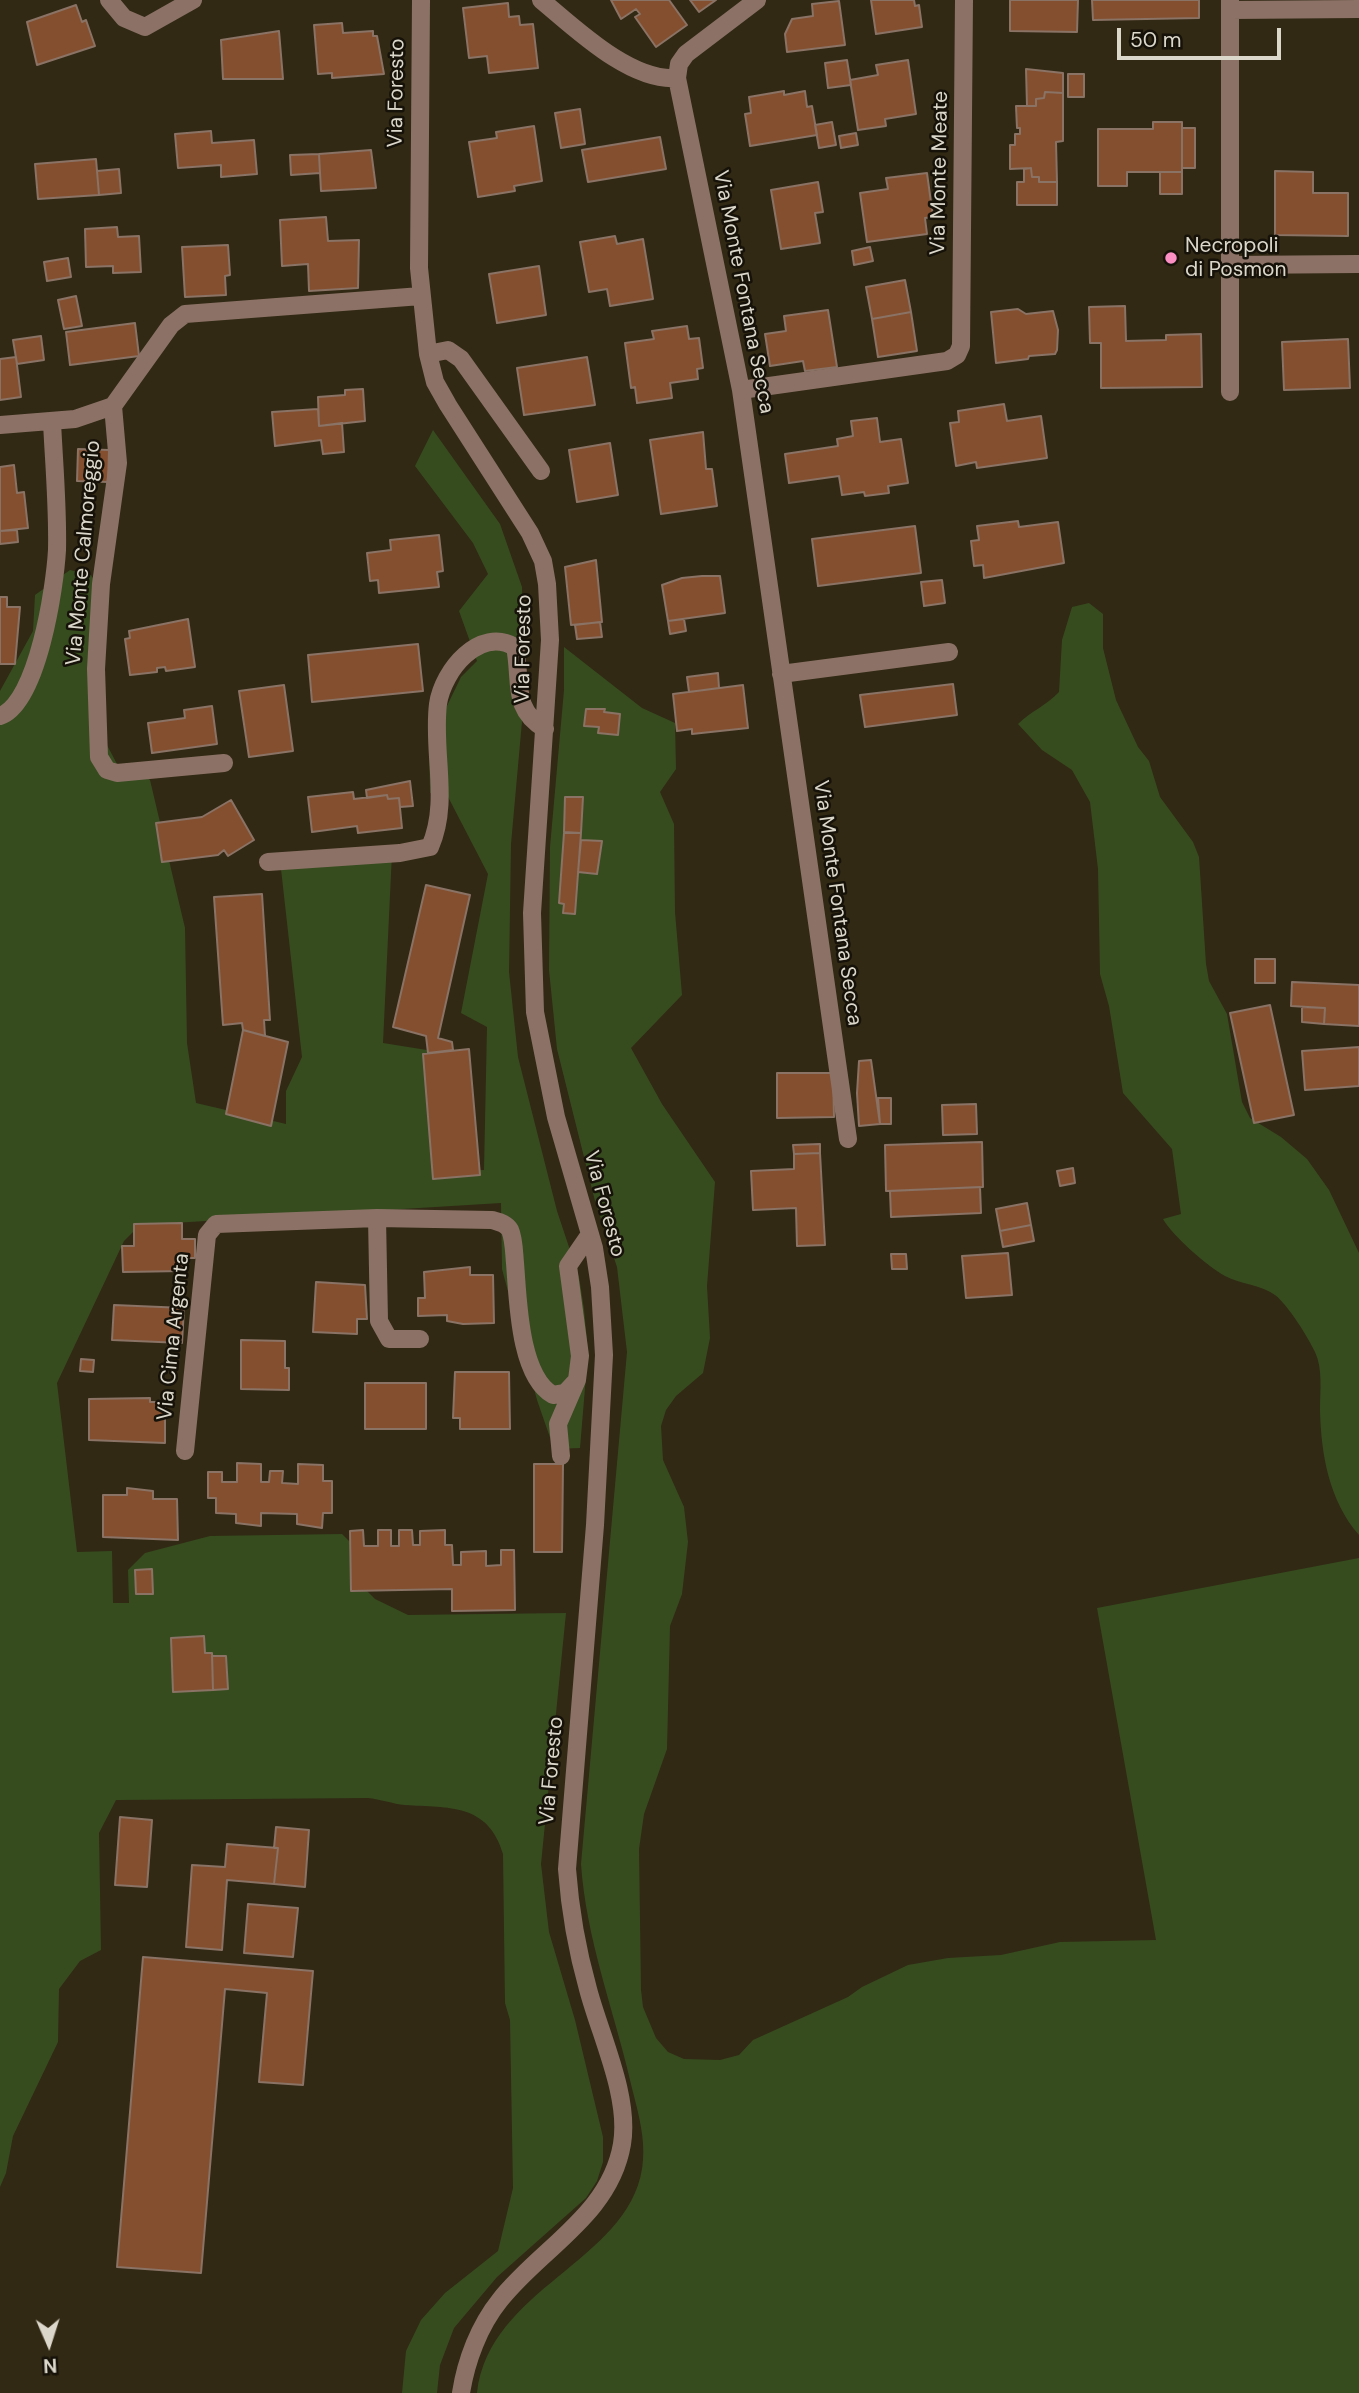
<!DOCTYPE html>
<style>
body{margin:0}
#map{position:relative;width:1359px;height:2393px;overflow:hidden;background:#312914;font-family:"DM Sans",sans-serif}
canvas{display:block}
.north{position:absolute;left:14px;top:2309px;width:70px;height:70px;-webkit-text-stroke:5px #161209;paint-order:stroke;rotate:177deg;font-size:19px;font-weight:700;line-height:28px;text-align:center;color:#dcd7cb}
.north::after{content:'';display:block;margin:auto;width:24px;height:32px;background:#dcd7cb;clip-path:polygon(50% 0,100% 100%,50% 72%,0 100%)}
.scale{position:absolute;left:1117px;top:28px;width:164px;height:32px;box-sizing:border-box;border:4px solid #dcd7cb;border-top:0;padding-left:9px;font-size:21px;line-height:24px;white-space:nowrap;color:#dcd7cb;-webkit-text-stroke:5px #161209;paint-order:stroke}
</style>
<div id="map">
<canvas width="1359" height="2393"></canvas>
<div class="north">N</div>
<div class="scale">50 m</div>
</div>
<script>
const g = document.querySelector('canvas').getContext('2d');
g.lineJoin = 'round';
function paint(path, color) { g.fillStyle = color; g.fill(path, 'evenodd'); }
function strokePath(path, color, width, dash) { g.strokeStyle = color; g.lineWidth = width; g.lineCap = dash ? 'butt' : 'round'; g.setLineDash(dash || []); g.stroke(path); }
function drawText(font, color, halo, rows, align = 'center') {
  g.font = font + ' "DM Sans",sans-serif'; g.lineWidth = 5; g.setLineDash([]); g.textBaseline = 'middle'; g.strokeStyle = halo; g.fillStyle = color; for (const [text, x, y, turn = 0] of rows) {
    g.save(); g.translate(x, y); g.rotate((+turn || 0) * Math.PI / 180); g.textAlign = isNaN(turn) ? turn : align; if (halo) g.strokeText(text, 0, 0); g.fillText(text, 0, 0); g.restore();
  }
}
const green = new Path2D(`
 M433 430 500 524 522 587 525 688 511 844 509 972 518 1057 557 1211 579 1277 584 1309 588 1352 580 1448 554 1449 537 1400 502 1269 501 1203 140 1225 124 1241 57 1383 77 1552 112 1551 113 1603H129L128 1570 145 1553 210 1536 342 1534 358 1550 359 1583 375 1599 408 1615 566 1613 541 1864 549 1932 575 2020 603 2137V2162L597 2181 586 2198 497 2277 454 2328 440 2365 437 2393H402L406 2351 421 2320 445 2293 498 2251 513 2188 510 2020 505 2003 503 1854C488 1803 449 1808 405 1805 393 1804 380 1799 368 1798L116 1800 99 1833 101 1950 80 1961 59 1989 58 2042 13 2136 6 2173 0 2187V691L33 631 35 595 70 570 91 575 102 595 100 732 117 764H133L150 780 185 928 187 1043 196 1103 286 1124V1091L302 1057 281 869 392 853 383 1043 433 1051 435 1171 484 1170 487 1027 461 1013 488 874 446 793H430L429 743 461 677 477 661 459 611 488 574 473 543 415 466Z
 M1089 603 1103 614V648L1116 700 1138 747 1149 761 1160 797 1193 842 1199 857 1206 964 1209 981 1227 1014 1242 1102 1250 1118 1281 1137 1307 1159 1329 1190 1359 1253V1535C1329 1501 1321 1454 1320 1410 1320 1391 1323 1369 1315 1352 1308 1337 1288 1305 1275 1295 1262 1285 1240 1284 1225 1276 1208 1267 1172 1235 1163 1219L1181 1214 1172 1149 1123 1093 1109 1006 1100 974 1098 869 1090 802 1072 770 1042 750 1018 724C1031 711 1046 706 1059 692L1062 640 1072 607Z
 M564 647 642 708 675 723 676 769 660 792 674 824 675 912 682 995 631 1048 662 1104 715 1182 707 1286 710 1338 703 1373 676 1396 666 1410 661 1426 663 1460 684 1507 688 1542 682 1594 670 1626 667 1749 644 1814 639 1849 641 1990 643 2007 656 2038 668 2052 684 2059 720 2060 739 2055 753 2040 848 1997 862 1987 908 1965 948 1958 1001 1955 1060 1942 1156 1940 1097 1608 1359 1558V2393H477C489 2288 627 2262 642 2169 647 2139 637 2109 630 2080 613 2008 586 1938 581 1864L627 1352 617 1267 595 1201 557 1049 549 970 550 847 564 690Z`);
const building = new Path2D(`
 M611 0H669L687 25 656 47 635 17 640 14 636 9 621 19Z
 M690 0H716L699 12Z
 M871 0H914L915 6 919 5 922 27 876 34Z
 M1010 0H1078L1077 32 1010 31Z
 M1092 0H1199V18L1093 20Z
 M839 1 845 45 787 52 785 34 792 19 813 16 812 4Z
 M508 3 509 17 519 16 520 25 533 24 538 68 489 73 487 56 469 58 463 8Z
 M76 5 82 22 86 20 95 46 37 65 27 22Z
 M342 23 343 33 373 31V36H377L384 74 332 78V73L318 74 314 25Z
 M279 31 283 79H223L221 40Z
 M847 60 851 85 828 88 825 63Z
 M908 60 916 114 885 119 886 126 858 130 850 80 878 75 876 65Z
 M1026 69 1063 73V93L1045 92 1044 98 1036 99V106H1027Z
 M1068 74H1084V97H1068Z
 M784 91V95L805 91 807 107 812 106 817 135 750 146 745 114 751 113 749 97Z
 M1045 92 1063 93V141L1056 142 1057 182H1039V177H1032L1031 168 1010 169V145H1015V134H1020V128H1017L1016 106H1036V99L1044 98Z
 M580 109 585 144 561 148 555 113Z
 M832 122 836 145 819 148 815 125Z
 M1153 122H1182V172H1127V186H1098V129H1153Z
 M534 126 542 181 514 186 515 191 478 197 469 142 497 138 496 132Z
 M1182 128H1195V168H1182Z
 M211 131 212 143 254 140 257 174 221 177V165L178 168 175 134Z
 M856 133 858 145 841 148 839 136Z
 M660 137 666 169 588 182 582 150Z
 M371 150 376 188 321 191 319 154Z
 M319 154 320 173 291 175 290 155Z
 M96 159 99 195 38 199 35 164Z
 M1031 168 1032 177H1039V182H1057V205H1017V182H1024V169Z
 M119 169 121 193 99 195 97 171Z
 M1275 171 1313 172V193H1348V236L1275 235Z
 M1160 172H1182V194H1160Z
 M927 173 933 217 925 218 927 234 867 242 860 193 888 189 886 178Z
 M818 182 823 212 815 213 820 243 781 249 771 190Z
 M326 217 328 241 359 240 358 288 309 291 308 264 282 266 280 220Z
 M117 227 118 237 139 236 141 272 113 273V266L86 267 85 229Z
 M615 236 617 244 643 239 653 299 610 306 607 289 589 292 580 242Z
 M228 245 230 275 225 276 226 295 185 297 182 247Z
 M870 247 873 261 854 265 852 251Z
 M68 258 71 277 47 281 44 262Z
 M539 266 546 315 497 323 489 274Z
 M905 280 911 312 872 319 866 287Z
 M76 296 82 326 64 329 58 300Z
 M1125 306 1126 341 1166 340V335L1201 334 1202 387 1101 388V343H1090L1089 307Z
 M1018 309 1026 314 1053 311 1058 330 1057 350 1055 354 1029 356 1028 359 996 363 991 312Z
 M828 310 837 367 805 371 803 361 770 366 765 334 786 331 784 316Z
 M911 312 917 351 878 357 872 319Z
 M135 323 139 356 70 365 66 332Z
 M687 326 689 339 699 338 703 368 697 369 698 379 670 383 672 398 637 403 635 387 631 388 625 343 654 339 652 331Z
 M41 336 44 360 17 364 13 340Z
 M1348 339 1350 388 1284 390 1282 342Z
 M16 357 21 397 0 400V359Z
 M587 357 595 405 524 415 517 368Z
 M363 389 365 421 319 426 318 397 345 395V390Z
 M1004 404 1007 421 1041 416 1047 458 977 468 976 462 956 466 950 423 959 422 958 411Z
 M318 409 319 426 342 423 344 452 323 454 321 440 275 446 272 412Z
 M877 418 880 442 901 439 908 483 888 486 889 493 865 496 864 492 842 495 839 476 789 483 785 454 838 446 837 439 853 436 851 421Z
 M703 432 706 469H712L717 506 661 514 650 440Z
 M610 443 618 495 577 502 569 450Z
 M78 449 109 450 108 482 77 481Z
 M14 465 17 493 24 492 28 528 0 531V467Z
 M1018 521 1019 527 1058 522 1064 563 984 578 983 565 974 566 971 541 979 540 977 526Z
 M915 526 921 573 818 586 812 539Z
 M17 530 18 542 0 544V531Z
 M439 535 443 571 437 572 439 587 379 593 378 580 370 581 367 553 391 550 390 540Z
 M596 560 602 622 571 625 565 567Z
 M702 576H720L725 613 668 621 662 585 682 578Z
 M942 580 945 603 924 606 921 582Z
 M0 597H7V607H20L15 664H0Z
 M188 619 195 667 166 671 165 667 157 668V672L130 675 125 639 130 638 129 631Z
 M684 619 686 631 670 634 668 621Z
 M600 622 602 637 577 639 575 625Z
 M418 644 423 691 312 702 308 655Z
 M718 673 719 688 689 692 687 677Z
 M953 684 957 715 865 727 860 695Z
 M284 685 293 751 249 757 239 691Z
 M743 685 748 728 692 734V729L677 731 673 694Z
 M212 706 217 744 152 753 148 723 185 718 184 710Z
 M586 709H605L604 712 620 714 618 735 598 733 599 727 584 726Z
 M410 781 413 806 400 807 399 798 388 799 387 795 367 798 366 790Z
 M353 792 354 799 387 795 388 799 399 798 402 828 358 833 357 826 312 832 308 797Z
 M565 797H583L581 833 564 832Z
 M231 800 254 840 228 856 224 850 218 855 162 862 156 823 202 817Z
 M564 833H581L575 914 563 913 564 904 559 903Z
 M581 840 602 841 597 874 578 872Z
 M426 885 470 895 438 1038 452 1042 453 1050 428 1053 426 1036 393 1027Z
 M262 894 270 1020H264L265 1036 243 1030 242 1023 223 1025 214 897Z
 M1255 959H1275V983H1255Z
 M1292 982 1359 985V1026L1324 1024 1325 1008 1291 1006Z
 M1270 1005 1294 1115 1254 1123 1230 1013Z
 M1302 1007 1325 1008 1324 1024 1302 1022Z
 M243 1030 288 1042 271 1126 226 1114Z
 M1359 1047V1086L1305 1090 1302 1051Z
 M469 1049 480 1175 433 1179 423 1054Z
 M871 1060 880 1124 859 1126 857 1093 859 1061Z
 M777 1073H833L834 1117 777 1118Z
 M878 1098H891V1124H880Z
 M976 1104 977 1134 943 1135 942 1105Z
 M982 1142 983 1187 886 1191 885 1145Z
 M820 1144V1153L794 1154 793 1145Z
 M820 1153 825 1245 797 1246 796 1208 753 1210 751 1171 794 1169V1154Z
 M1073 1168 1075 1183 1060 1186 1057 1171Z
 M980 1187 981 1213 891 1217 890 1191Z
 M1027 1203 1031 1225 1000 1231 996 1209Z
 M182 1223V1239H195V1258H183V1271L123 1272 122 1246H134V1224Z
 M1031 1225 1034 1241 1003 1247 1000 1231Z
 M1008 1253 1012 1295 966 1298 962 1256Z
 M891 1254H906L907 1269H892Z
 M470 1267V1275H493L494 1323 463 1324 447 1321V1315L418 1316V1298H425L424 1272Z
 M316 1282 365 1285 367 1319H357V1334L313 1332Z
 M114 1305 184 1308 182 1343 112 1340Z
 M241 1340 285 1341V1368H289V1390L241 1389Z
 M81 1359 94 1360 93 1372 80 1371Z
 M455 1372H509L510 1429H460V1418H453Z
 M365 1383H426V1429H365Z
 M150 1398V1402H165V1443L89 1440V1399Z
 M237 1463 261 1464V1482H269L270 1471H283L282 1483 298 1484V1464L323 1465V1481H332V1513H323L322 1528 297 1524V1514L261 1513V1526L236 1523V1514L216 1513V1498H208V1472H222V1482H237Z
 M534 1464H563L562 1552H534Z
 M127 1488 153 1491V1499H177L178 1540 103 1537V1495H127Z
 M363 1530 364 1546H378V1530H391V1546H399V1530H412L413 1545H420V1531L445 1530V1545H452L453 1565H461V1552L486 1551V1566L501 1565V1550H514L515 1610 452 1611V1589L351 1591 350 1531Z
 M152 1569 153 1594H136L135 1570Z
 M204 1636 205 1653H212L213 1690 173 1692 171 1638Z
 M212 1656H226L228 1689 213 1690Z
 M120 1817 152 1820 147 1887 115 1885Z
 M276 1827 309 1830 305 1887 274 1884 278 1848H274Z
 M227 1844 278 1848 274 1884 227 1880 222 1950 186 1947 192 1865 225 1867Z
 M248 1904 298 1908 293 1957 244 1953Z
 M143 1957 313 1971 303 2085 259 2082 267 1993 225 1989 201 2273 117 2267Z`);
const minor = new Path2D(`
 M109 0 124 18 145 27 193 0
 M421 0 419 268 428 354 435 382 448 405 530 533 543 561 547 584 550 640 532 913 535 1012 556 1117 594 1248 600 1287 604 1355 595 1525 567 1869C570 1910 577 1950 588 1989 600 2035 630 2096 622 2144 610 2215 541 2248 500 2300 479 2326 466 2361 461 2393
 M541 0C575 28 630 82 677 78
 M757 0 686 54 679 64 677 78 741 390 848 1139
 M1230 0V392
 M1230 10 1359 9
 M1230 265 1359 264
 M428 354 448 350 461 359 541 471
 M741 390 947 361 957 355 961 346 964 0
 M0 425 75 419 113 406
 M781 674 949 652
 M0 716C38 703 55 586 57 550 58 507 54 464 52 422
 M224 763 117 773 107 770 99 757 96 669 101 584 118 463 113 406 171 325 185 314 421 296
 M268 862 400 853 430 847C450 802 432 752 438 704 443 670 480 626 515 647 522 682 511 709 545 729
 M377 1218 379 1321 389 1339H420
 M185 1451 207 1235 216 1224 377 1218 492 1220C499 1222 506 1223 510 1230 514 1239 514 1253 515 1263 518 1299 519 1376 553 1395L565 1393 577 1380
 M561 1456 558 1424 577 1380 580 1356 568 1266 590 1234`);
const markers = [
 [1171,258,7,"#fb8fc3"]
];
const streetNames = [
 ["Via Foresto",397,93,-89],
 ["Via Monte Meate",940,173,-89],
 ["Via Monte Fontana Secca",743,292,79],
 ["Via Monte Calmoreggio",84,553,-85],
 ["Via Foresto",524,649,-89],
 ["Via Monte Fontana Secca",837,903,82],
 ["Via Foresto",604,1204,75],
 ["Via Cima Argenta",174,1337,-84],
 ["Via Foresto",552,1771,-85]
];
const poiNames = [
 ["Necropoli",1185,246],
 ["di Posmon",1185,270]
];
paint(green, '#364c1f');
paint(building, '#834f2f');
strokePath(building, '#8a7265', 2);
strokePath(minor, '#8c7266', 18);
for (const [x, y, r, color] of markers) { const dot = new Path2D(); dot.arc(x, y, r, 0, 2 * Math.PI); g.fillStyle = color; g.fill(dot); strokePath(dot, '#161209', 2.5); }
drawText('21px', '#dcd7cb', '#161209', streetNames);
drawText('21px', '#dcd7cb', '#161209', poiNames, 'left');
</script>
